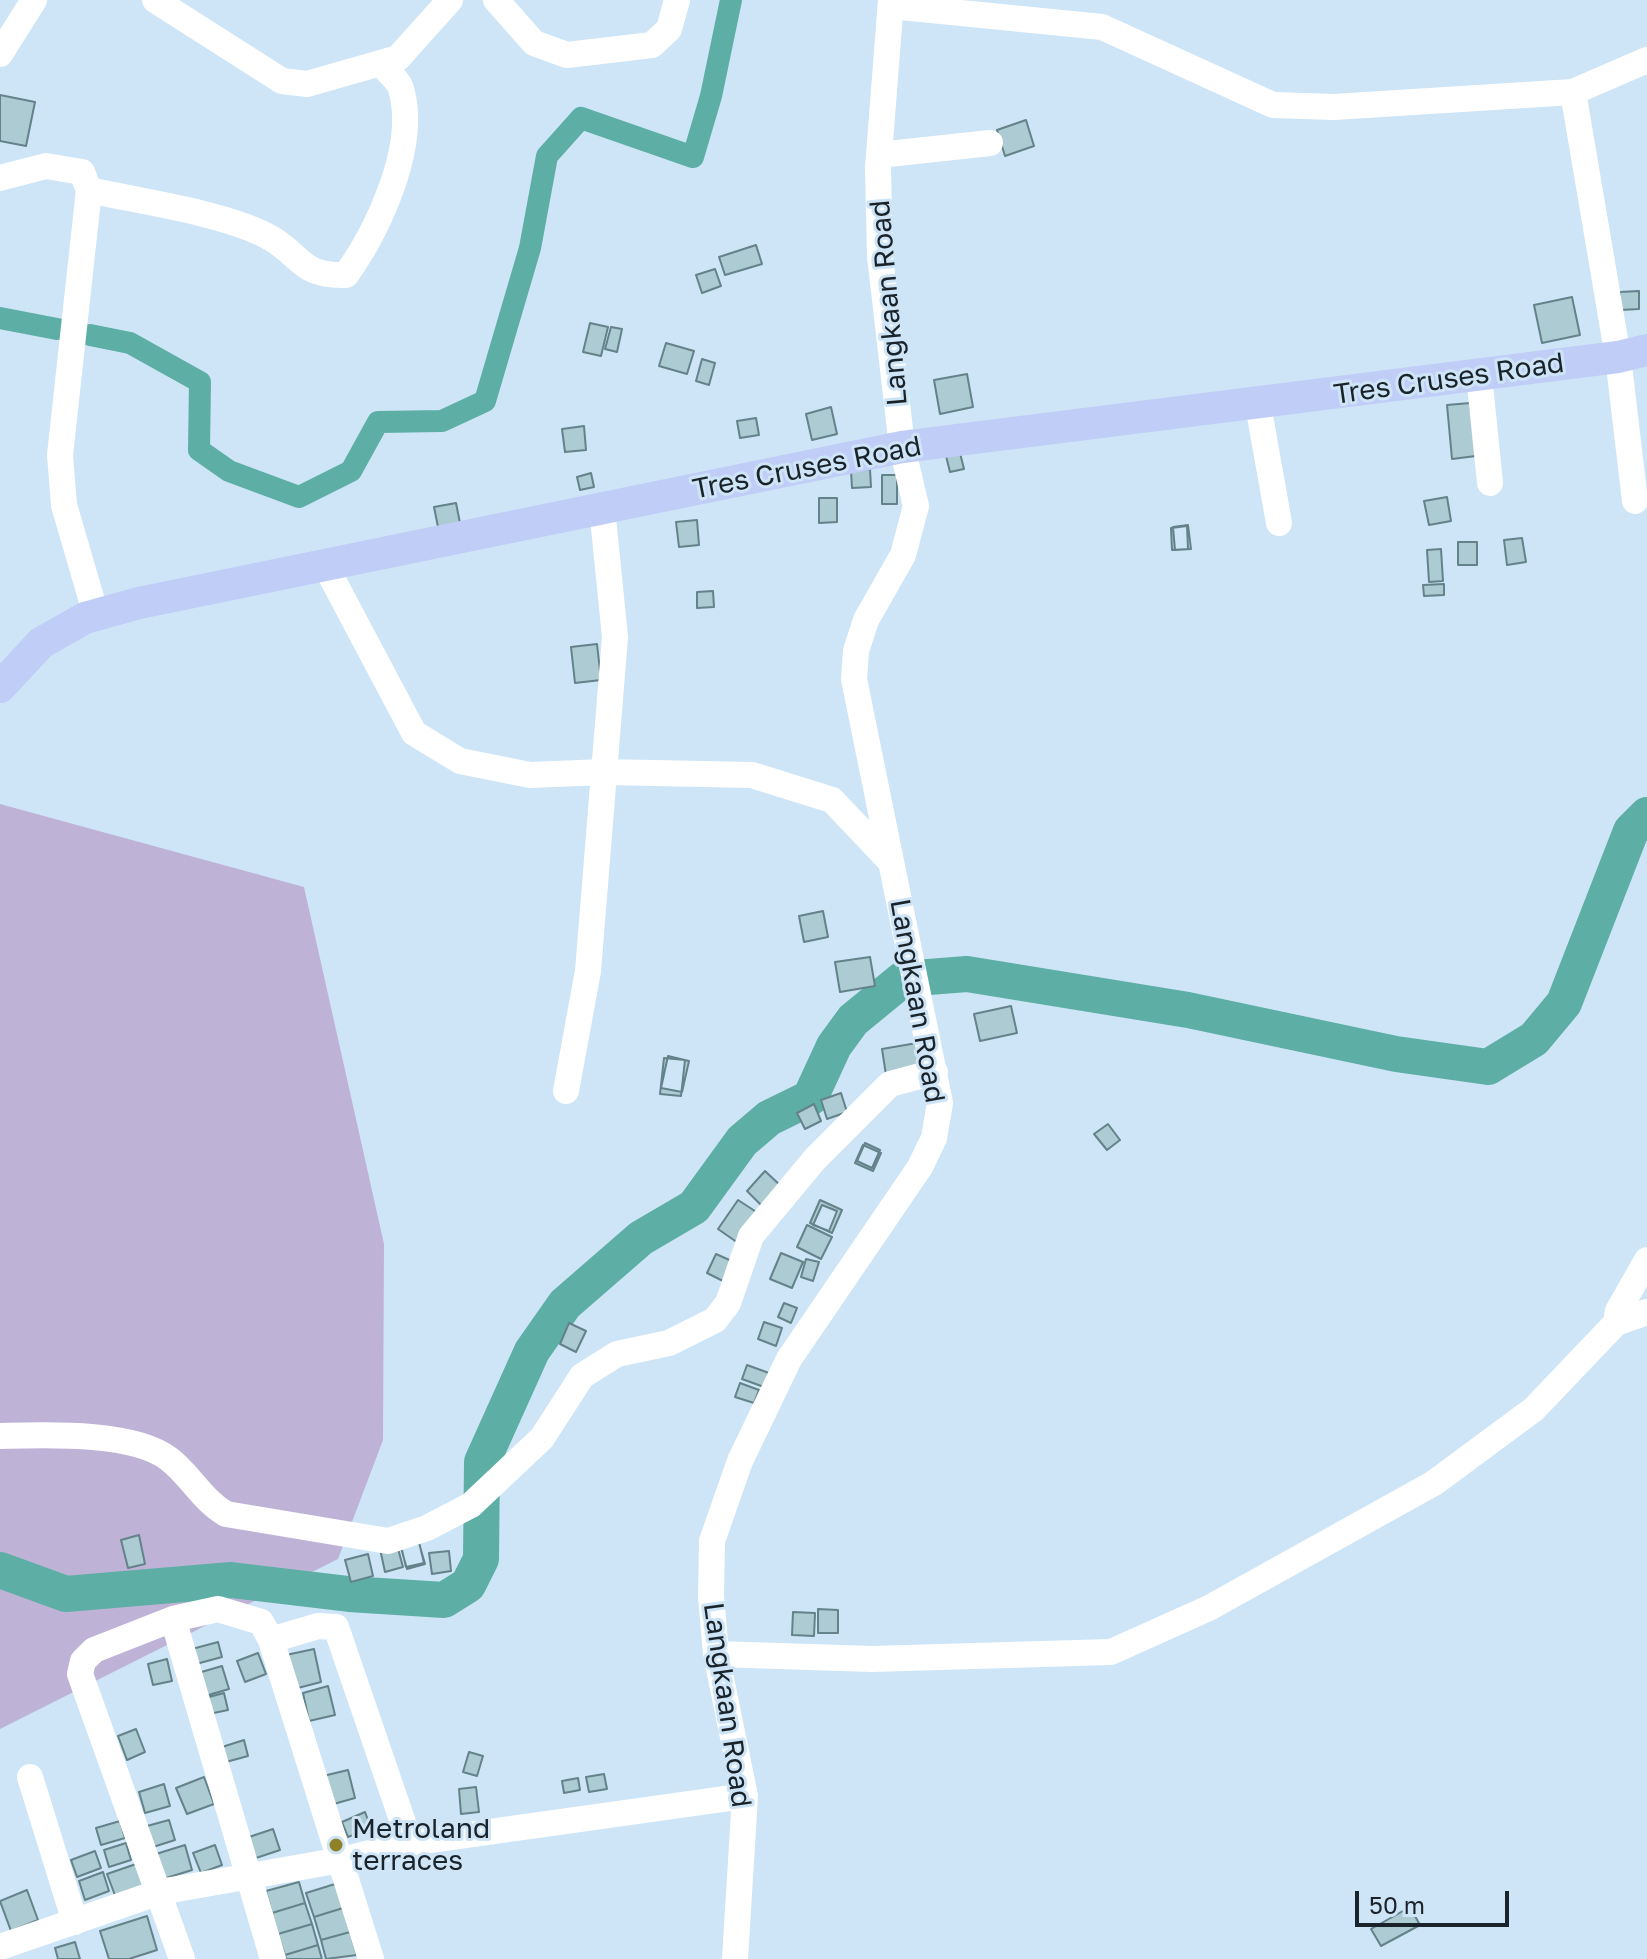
<!DOCTYPE html>
<style>
body{margin:0}
#map{position:relative;width:1647px;height:1959px;overflow:hidden;background:#cee5f7;font-family:"Golos Text",sans-serif}
canvas{display:block}
.scale{position:absolute;left:1355px;top:1891px;width:154px;height:36px;box-sizing:border-box;border:4px solid #1a2329;border-top:0;padding-left:10px;font-size:24px;line-height:28px;white-space:nowrap;color:#1a2329;-webkit-text-stroke:6px #cee5f7;paint-order:stroke}
</style>
<div id="map">
<canvas width="1647" height="1959"></canvas>
<div class="scale">50 m</div>
</div>
<script>
const g = document.querySelector('canvas').getContext('2d');
g.lineJoin = 'round';
function paint(path, color) { g.fillStyle = color; g.fill(path, 'evenodd'); }
function strokePath(path, color, width, dash) { g.strokeStyle = color; g.lineWidth = width; g.lineCap = dash ? 'butt' : 'round'; g.setLineDash(dash || []); g.stroke(path); }
function drawText(font, color, halo, rows, align = 'center') {
  g.font = font + ' "Golos Text",sans-serif'; g.lineWidth = 6; g.setLineDash([]); g.textBaseline = 'middle'; g.strokeStyle = halo; g.fillStyle = color; for (const [text, x, y, turn = 0] of rows) {
    g.save(); g.translate(x, y); g.rotate((+turn || 0) * Math.PI / 180); g.textAlign = isNaN(turn) ? turn : align; if (halo) g.strokeText(text, 0, 0); g.fillText(text, 0, 0); g.restore();
  }
}
const green = new Path2D(`
 M0 804 304 887 384 1244 383 1440 338 1559 0 1729Z`);
const canal = new Path2D(`
 M0 318 57 329
 M90 335 130 343 200 382 199 450 229 471 299 497 351 471 378 422 442 421 485 401 530 248 547 156 581 118 693 157 711 96 731 0`);
const river = new Path2D(`
 M0 1570 66 1594 231 1580 349 1594 444 1600 468 1585 481 1559 482 1462 532 1351 565 1304 641 1238 694 1207 742 1141 769 1118 810 1098 834 1046 853 1020 903 979 967 974 1188 1010 1396 1054 1488 1067 1534 1039 1564 1003 1631 831 1647 815`);
const building = new Path2D(`
 M0 95 35 102 26 146 0 141Z
 M1026 120 1034 146 1005 156 997 130Z
 M756 245 762 264 725 275 719 257Z
 M715 269 721 286 702 293 696 275Z
 M1639 291V309L1620 310V292Z
 M1572 297 1580 335 1542 343 1534 305Z
 M590 323 608 327 601 356 583 352Z
 M611 327 622 329 617 352 605 349Z
 M666 343 694 351 687 374 659 366Z
 M702 359 715 363 709 385 696 381Z
 M967 374 973 407 940 414 934 380Z
 M1470 403 1476 456 1452 459 1447 405Z
 M831 407 837 434 812 440 806 414Z
 M756 418 759 435 740 438 737 421Z
 M584 426 586 450 565 452 562 429Z
 M960 453 964 469 950 472 946 456Z
 M870 469 871 487 852 488 851 471Z
 M591 473 594 487 580 490 577 477Z
 M882 475H897V504H882Z
 M1447 497 1451 521 1429 525 1424 501Z
 M819 498H837V522L819 523Z
 M456 503 460 523 438 527 434 507Z
 M697 520 699 545 679 547 676 522Z
 M1188 525 1191 549 1175 550 1173 527Z
 M1187 526 1188 549 1172 550 1171 528Z
 M1522 538 1526 562 1507 565 1504 540Z
 M1458 542H1477V565H1458Z
 M1441 549 1443 581 1429 582 1427 550Z
 M1444 584V595L1424 596 1423 585Z
 M713 591 714 607 697 608V592Z
 M597 644 601 680 575 683 571 647Z
 M823 911 828 937 804 942 799 916Z
 M870 957 875 986 840 992 835 962Z
 M1011 1006 1017 1033 980 1041 974 1014Z
 M917 1043 921 1068 886 1075 882 1049Z
 M668 1056 689 1061 682 1092 661 1088Z
 M664 1058 685 1060 681 1096 660 1094Z
 M841 1093 847 1112 827 1119 821 1100Z
 M814 1104 821 1121 805 1129 797 1113Z
 M1108 1124 1120 1140 1107 1150 1094 1134Z
 M865 1143 880 1150 872 1168 857 1161Z
 M863 1145 881 1153 873 1171 855 1163Z
 M765 1171 782 1187 763 1207 747 1191Z
 M738 1200 758 1213 738 1243 718 1229Z
 M820 1200 842 1210 832 1233 810 1223Z
 M822 1205 837 1211 829 1231 813 1225Z
 M807 1225 832 1237 821 1259 797 1247Z
 M781 1253 803 1262 792 1288 770 1279Z
 M716 1254 734 1262 725 1282 707 1273Z
 M806 1259 819 1262 813 1281 801 1277Z
 M784 1303 797 1308 791 1323 778 1317Z
 M764 1322 782 1328 776 1346 758 1339Z
 M569 1323 586 1331 576 1352 560 1344Z
 M747 1365 769 1373 764 1387 742 1379Z
 M740 1383 759 1390 754 1403 735 1397Z
 M139 1535 145 1564 128 1568 121 1540Z
 M419 1542 424 1563 406 1567 401 1546Z
 M419 1543 425 1564 407 1569 401 1548Z
 M397 1545 403 1567 385 1572 380 1549Z
 M449 1551 451 1571 432 1574 429 1553Z
 M368 1554 373 1576 351 1582 345 1560Z
 M818 1609 838 1610V1633H818Z
 M793 1612 815 1613 814 1636 792 1635Z
 M218 1642 222 1657 196 1664 192 1649Z
 M314 1649 321 1682 294 1689 286 1655Z
 M258 1653 266 1674 245 1682 237 1661Z
 M167 1659 172 1681 153 1685 148 1664Z
 M222 1666 229 1689 205 1696 198 1673Z
 M328 1686 335 1715 309 1721 303 1693Z
 M224 1693 228 1710 209 1714 205 1698Z
 M136 1729 145 1752 127 1760 118 1736Z
 M244 1740 248 1756 226 1762 222 1747Z
 M469 1752 483 1756 477 1776 463 1772Z
 M348 1770 355 1798 330 1805 323 1776Z
 M604 1774 607 1789 589 1792 586 1777Z
 M204 1777 214 1804 187 1814 176 1788Z
 M578 1778 580 1790 564 1793 562 1781Z
 M164 1784 170 1806 145 1813 139 1792Z
 M476 1787 479 1812 461 1814 459 1789Z
 M365 1812 371 1828 348 1837 342 1822Z
 M169 1820 175 1840 153 1847 147 1826Z
 M120 1821 125 1838 101 1845 96 1828Z
 M273 1829 280 1850 253 1859 246 1838Z
 M126 1843 131 1860 109 1867 104 1850Z
 M185 1845 192 1870 163 1879 156 1854Z
 M215 1845 222 1865 201 1873 193 1853Z
 M95 1851 101 1868 77 1877 71 1860Z
 M136 1864 145 1887 116 1898 107 1874Z
 M103 1872 109 1891 85 1900 79 1881Z
 M299 1882 305 1903 272 1913 266 1891Z
 M335 1884 343 1908 314 1917 306 1893Z
 M27 1890 38 1920 11 1931 0 1901Z
 M305 1903 312 1924 278 1934 272 1913Z
 M1410 1907 1420 1925 1381 1946 1371 1929Z
 M343 1908 350 1932 321 1940 314 1917Z
 M147 1916 157 1950 129 1959H109L100 1931Z
 M312 1924 318 1945 285 1955 278 1934Z
 M350 1932 357 1955 326 1959 321 1940Z
 M75 1942 80 1959H58L55 1948Z
 M318 1945 322 1959H286L285 1955Z`);
const minor = new Path2D(`
 M155 0 282 81 307 84 398 58 450 0
 M496 0 534 43 567 55 652 45 669 29 677 0
 M891 6 1102 27 1273 105 1334 107 1573 92 1647 60
 M0 54 34 0
 M1573 92 1618 357 1635 501
 M879 155 990 143
 M0 178 46 166 82 172 89 190 60 455 64 505 96 615
 M89 190C138 201 224 213 267 236 303 255 298 276 346 275 378 230 418 146 401 89 399 81 388 72 382 65
 M1479 375 1490 483
 M1258 405 1279 523
 M325 565 414 733 460 761 530 775 604 772 752 775 832 800 891 862
 M566 1091 588 971 615 637 602 508
 M1616 1323 1618 1311 1647 1260
 M0 1436C45 1435 133 1431 169 1459 191 1476 202 1500 226 1514L388 1541 427 1528 471 1505 542 1438 582 1376 617 1354 669 1343 715 1320 728 1303 751 1236 815 1159 890 1084 935 1072
 M173 1619 273 1959
 M271 1640 318 1626 336 1627 410 1843
 M716 1654 872 1659 1111 1652 1209 1608 1434 1483 1534 1409 1616 1323 1647 1312
 M30 1777 75 1922
 M0 1947 160 1892 341 1860 410 1843 745 1796
 M182 1959 80 1674 83 1661 94 1650 173 1619 218 1609 261 1622 271 1640 371 1959
 M735 1959 745 1796 716 1654 711 1596 712 1541 740 1461 789 1359 920 1167 934 1138 940 1103 854 679 856 651 866 620 903 555 916 506 902 447 880 256 878 168 891 0`);
const major = new Path2D(`
 M0 687 41 643 85 618 139 603 902 447 1618 357 1647 350`);
const markers = [
 [336,1845,8,"#8f8128"]
];
const streetNames = [
 ["Langkaan Road",889,303,-95],
 ["Tres Cruses Road",1449,379,-8],
 ["Tres Cruses Road",807,468,-11],
 ["Langkaan Road",917,1001,80],
 ["Langkaan Road",727,1705,82]
];
const poiNames = [
 ["Metroland",352,1829],
 ["terraces",352,1861]
];
paint(green, '#beb3d7');
strokePath(canal, '#5daea5', 22);
strokePath(river, '#5daea5', 36);
paint(building, '#accbd2');
strokePath(building, '#648289', 2);
strokePath(minor, '#fff', 26);
strokePath(major, '#c0cdf7', 32);
for (const [x, y, r, color] of markers) { const dot = new Path2D(); dot.arc(x, y, r, 0, 2 * Math.PI); g.fillStyle = color; g.fill(dot); strokePath(dot, '#cee5f7', 3); }
drawText('28px', '#1a2329', '#cee5f7', streetNames);
drawText('28px', '#1a2329', '#cee5f7', poiNames, 'left');
</script>
